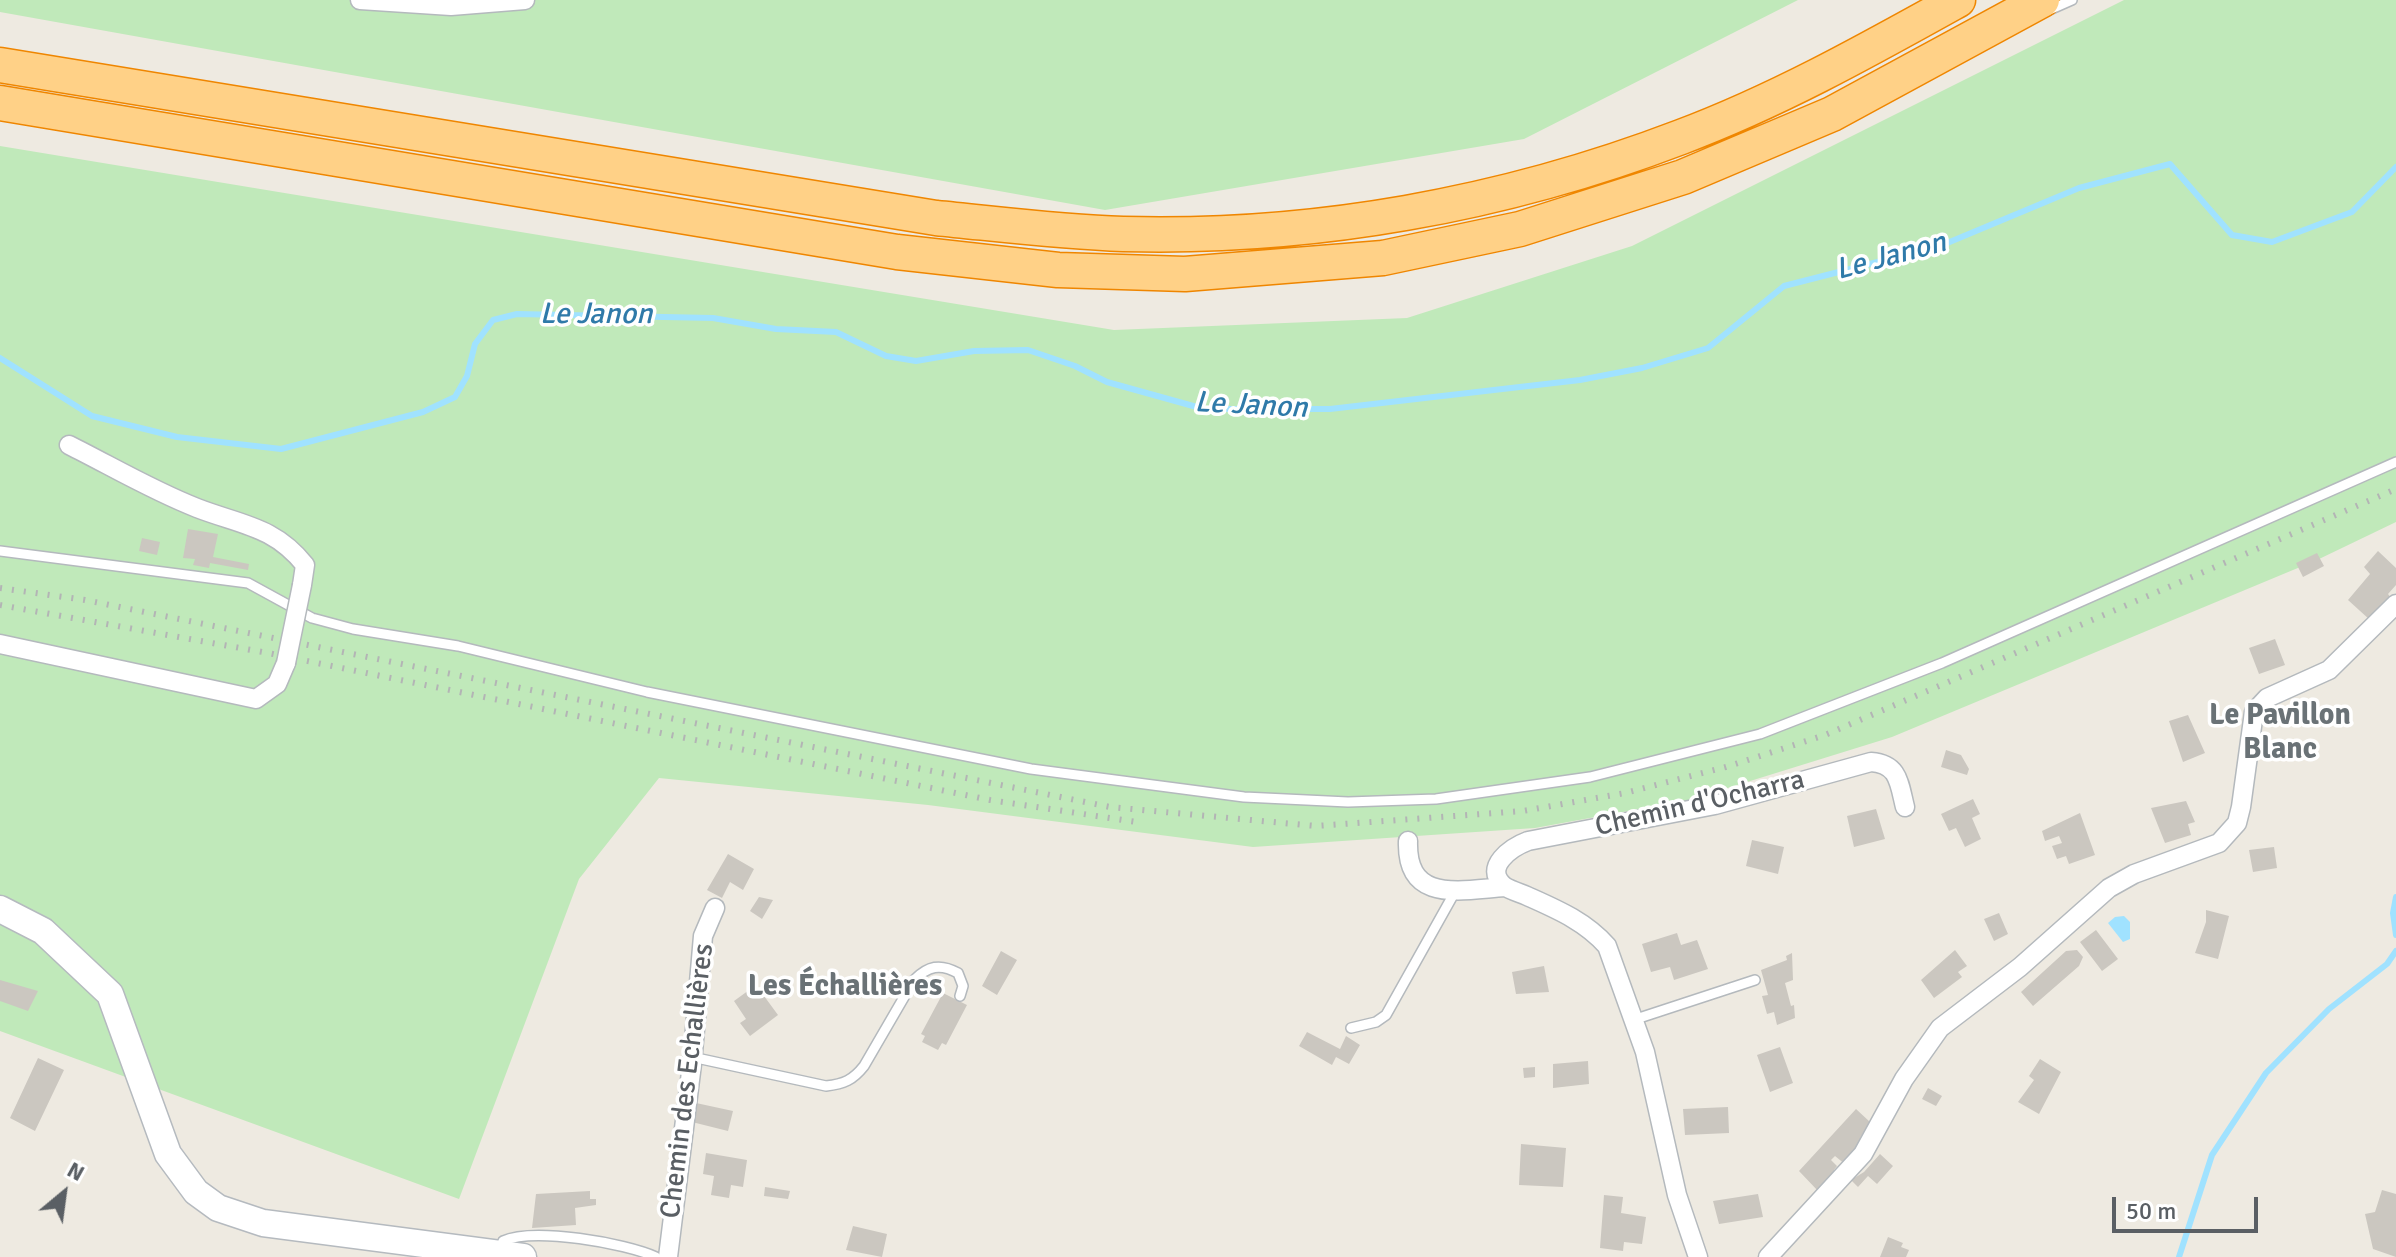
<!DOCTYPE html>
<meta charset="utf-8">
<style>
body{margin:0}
#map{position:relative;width:2396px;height:1257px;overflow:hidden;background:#eeeae1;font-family:Signika,sans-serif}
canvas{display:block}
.north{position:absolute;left:24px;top:1153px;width:80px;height:80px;-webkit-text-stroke:6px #fff;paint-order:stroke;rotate:29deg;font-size:22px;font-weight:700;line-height:32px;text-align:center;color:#5a5f64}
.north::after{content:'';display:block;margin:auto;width:28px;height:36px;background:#5a5f64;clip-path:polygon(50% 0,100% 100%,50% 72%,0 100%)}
.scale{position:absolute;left:2112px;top:1197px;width:146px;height:36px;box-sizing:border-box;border:4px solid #5a5f64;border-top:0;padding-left:10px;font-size:24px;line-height:28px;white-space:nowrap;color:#5a5f64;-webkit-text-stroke:6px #fff;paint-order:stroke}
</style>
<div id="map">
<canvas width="2396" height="1257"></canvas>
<div class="north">N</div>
<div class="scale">50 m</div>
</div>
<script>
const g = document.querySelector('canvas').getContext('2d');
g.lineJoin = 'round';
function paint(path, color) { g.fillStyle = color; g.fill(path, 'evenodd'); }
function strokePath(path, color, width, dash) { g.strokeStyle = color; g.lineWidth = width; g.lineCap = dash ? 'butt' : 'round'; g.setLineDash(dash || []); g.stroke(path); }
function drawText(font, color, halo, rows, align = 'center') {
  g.font = font + ' Signika,sans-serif'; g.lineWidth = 7; g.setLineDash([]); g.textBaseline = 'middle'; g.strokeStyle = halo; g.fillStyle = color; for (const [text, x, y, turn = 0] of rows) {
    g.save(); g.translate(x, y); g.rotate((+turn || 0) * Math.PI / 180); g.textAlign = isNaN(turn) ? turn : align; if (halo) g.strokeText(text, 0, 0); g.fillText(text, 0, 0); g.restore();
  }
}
const green = new Path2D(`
 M0 0H1798L1524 139 1105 210 0 12Z
 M2124 0H2396V522L2317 560 1892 737 1689 800 1535 828 1253 847 928 805 659 778 579 879 459 1199 0 1031V146L1114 330 1407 318 1632 246Z`);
const water = new Path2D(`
 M2124 916 2130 922V939L2123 942 2108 923 2115 917Z`);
const stream = new Path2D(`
 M0 358 92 416 177 437 281 449 423 412 455 397 467 376 475 344 493 320 517 314 713 318 776 329 836 332 886 356 916 361 974 351 1028 350 1075 366 1107 382 1204 409H1330L1580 380 1642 368 1708 348 1784 286 1940 246 2079 188 2170 164 2232 235 2272 242 2352 212 2396 167
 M2396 897 2393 913 2396 935
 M2179 1257 2212 1155 2266 1073 2329 1009 2387 964 2396 951`);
const building = new Path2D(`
 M188 529 218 534 213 557 249 564 248 570 210 563 209 568 193 565 195 559 183 558Z
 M142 538 160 542 157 555 139 551Z
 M2378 551 2396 568V585L2388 594 2391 598 2370 620 2348 600 2370 574 2364 567Z
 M2317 553 2324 566 2303 577 2296 563Z
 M2275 639 2285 665 2259 674 2249 648Z
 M2188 715 2205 753 2183 762 2169 721Z
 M1946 750 1961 755 1969 769 1967 775 1941 767Z
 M1973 799 1980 814 1972 818 1981 839 1965 847 1956 828 1949 831 1941 814Z
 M2186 801 2195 822 2188 824 2191 835 2165 843 2151 808Z
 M1876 809 1885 839 1854 847 1847 816Z
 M2080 813 2095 855 2069 864 2066 856 2057 859 2052 846 2062 843 2059 836 2045 841 2042 831Z
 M1752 840 1784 847 1778 874 1746 866Z
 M2274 847 2277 868 2253 872 2249 850Z
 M728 854 754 869 743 890 730 882 722 898 707 890Z
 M759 897 773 900 762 919 750 911Z
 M2206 910 2229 916 2218 959 2195 953 2206 922Z
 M1999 913 2008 934 1994 941 1984 919Z
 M2096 930 2118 959 2102 971 2080 942Z
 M1677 933 1681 945 1697 940 1708 969 1674 980 1670 967 1651 972 1642 944Z
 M1955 950 1967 966 1958 972 1962 977 1934 998 1921 980Z
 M2077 950 2083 957 2079 966 2033 1006 2021 992 2066 951Z
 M1001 951 1017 960 997 995 982 986Z
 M1792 953 1793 980 1785 983 1791 1006 1794 1005 1795 1018 1777 1025 1774 1012 1767 1014 1762 996 1768 995 1761 970 1787 960 1786 956Z
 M1544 966 1549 992 1516 994 1512 972Z
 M0 980 38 991 28 1011 0 1001Z
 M756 985 778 1015 750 1036 740 1023 746 1019 734 1001Z
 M943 993 967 1005 946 1045 942 1043 938 1050 922 1042 925 1036 921 1034Z
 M1307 1032 1340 1049 1346 1036 1360 1045 1349 1064 1336 1057 1332 1065 1299 1046Z
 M1780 1047 1793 1083 1770 1092 1757 1055Z
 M38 1058 64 1070 35 1131 10 1118Z
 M2040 1059 2061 1072 2039 1114 2018 1102 2034 1080 2029 1076Z
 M1588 1061 1589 1084 1553 1088V1064Z
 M1535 1067V1077L1524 1078 1523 1068Z
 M1928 1088 1942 1096 1936 1106 1922 1099Z
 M696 1103 733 1111 728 1131 692 1122Z
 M1728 1107 1729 1133 1685 1135 1683 1109Z
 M1856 1109 1870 1122 1860 1138 1863 1141 1846 1165 1835 1156 1831 1160 1837 1166 1834 1170 1838 1174 1818 1191 1799 1171Z
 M1521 1144 1566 1148 1563 1187 1519 1185Z
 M706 1153 747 1160 743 1187 731 1185 729 1198 711 1195 714 1176 703 1174Z
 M1880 1154 1893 1166 1877 1184 1868 1176 1858 1187 1851 1180 1864 1172Z
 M765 1187 790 1191 788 1199 764 1196Z
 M2382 1190 2396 1194V1257L2373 1249 2365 1214 2375 1212Z
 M590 1191V1199H596V1205L575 1208 576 1225 532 1228 536 1194Z
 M1758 1194 1763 1217 1719 1224 1713 1201Z
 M1604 1195 1623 1197 1621 1213 1646 1217 1642 1244 1624 1242 1623 1251 1600 1248Z
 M853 1226 887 1234 882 1257 846 1250Z
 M1888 1237 1903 1243 1901 1247 1909 1250 1906 1257H1880Z`);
const lane = new Path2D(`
 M2047 11 2072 0
 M0 551 248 583 312 618 353 629 458 646 647 692 1031 769 1244 797 1348 802 1436 799 1590 777 1760 734 1942 663 2396 462
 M1633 1020 1755 980
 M1351 1028 1376 1022 1386 1015 1456 890
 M692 1057 826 1086C844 1084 853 1080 864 1066L914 980C928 966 940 963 958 973L963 986 960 996
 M501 1250 503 1241C534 1227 625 1243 656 1257`);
const street = new Path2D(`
 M360 0 451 6 525 0
 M69 445C111 466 153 491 197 508 241 525 274 526 305 565L302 585
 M0 644 256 699 277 684 286 663
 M1408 841C1406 904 1460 890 1505 887
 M668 1257 692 1064 703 936 715 908
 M1698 1257 1677 1195 1645 1052 1607 946C1585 921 1556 909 1527 896 1520 893 1510 890 1504 886 1482 867 1512 847 1528 841L1715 805 1871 762C1899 764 1899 783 1905 807
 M1768 1257 1863 1154 1904 1079 1940 1028 2020 967 2109 888 2134 874 2219 843 2237 823 2241 807 2254 712 2267 698 2329 670 2396 604`);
const secondary = new Path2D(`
 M0 909 43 931 110 994 168 1154 196 1192 218 1208 263 1223 523 1257`);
const highway = new Path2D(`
 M0 65 936 218C998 224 1060 232 1123 234 1313 239 1503 205 1681 137 1777 101 1868 50 1958 0
 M0 103 897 252 1058 270 1185 274 1383 258 1520 229 1683 177 1832 114 2042 0`);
const rail = new Path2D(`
 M0 588 85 600 1110 807 1316 826 1523 811 1625 793 1726 767 1825 735 2396 489
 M0 605 268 653 990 800 1143 823`);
const streetBridge = new Path2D(`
 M286 663 302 585`);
const streetNames = [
 ["Chemin d'Ocharra",1700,804,-13],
 ["Chemin des Echallières",688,1081,-83]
];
const waterNames = [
 ["Le Janon",1891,257,-15],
 ["Le Janon",596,315],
 ["Le Janon",1251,406,3]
];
const neighbourhoodNames = [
 ["Le Pavillon",2280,716],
 ["Blanc",2280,750],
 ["Les Échallières",845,987]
];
paint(green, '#c0e9ba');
paint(water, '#a0e2ff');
strokePath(stream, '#a0e2ff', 6);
paint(building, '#cbc7c0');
strokePath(lane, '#b4b9bd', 12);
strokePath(street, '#b4b9bd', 21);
strokePath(secondary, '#b5babf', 29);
strokePath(highway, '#ef8600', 37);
strokePath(lane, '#fff', 9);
strokePath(street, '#fff', 18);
strokePath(secondary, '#fff', 26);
strokePath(highway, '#ffd187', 34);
strokePath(rail, '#b3b4b5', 6, [2, 10]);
strokePath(streetBridge, '#b4b9bd', 21, []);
strokePath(streetBridge, '#fff', 18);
drawText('28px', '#5a5f64', '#fff', streetNames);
drawText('italic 30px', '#2f7aa9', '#fff', waterNames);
drawText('bold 30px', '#6a7276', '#fff', neighbourhoodNames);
</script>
